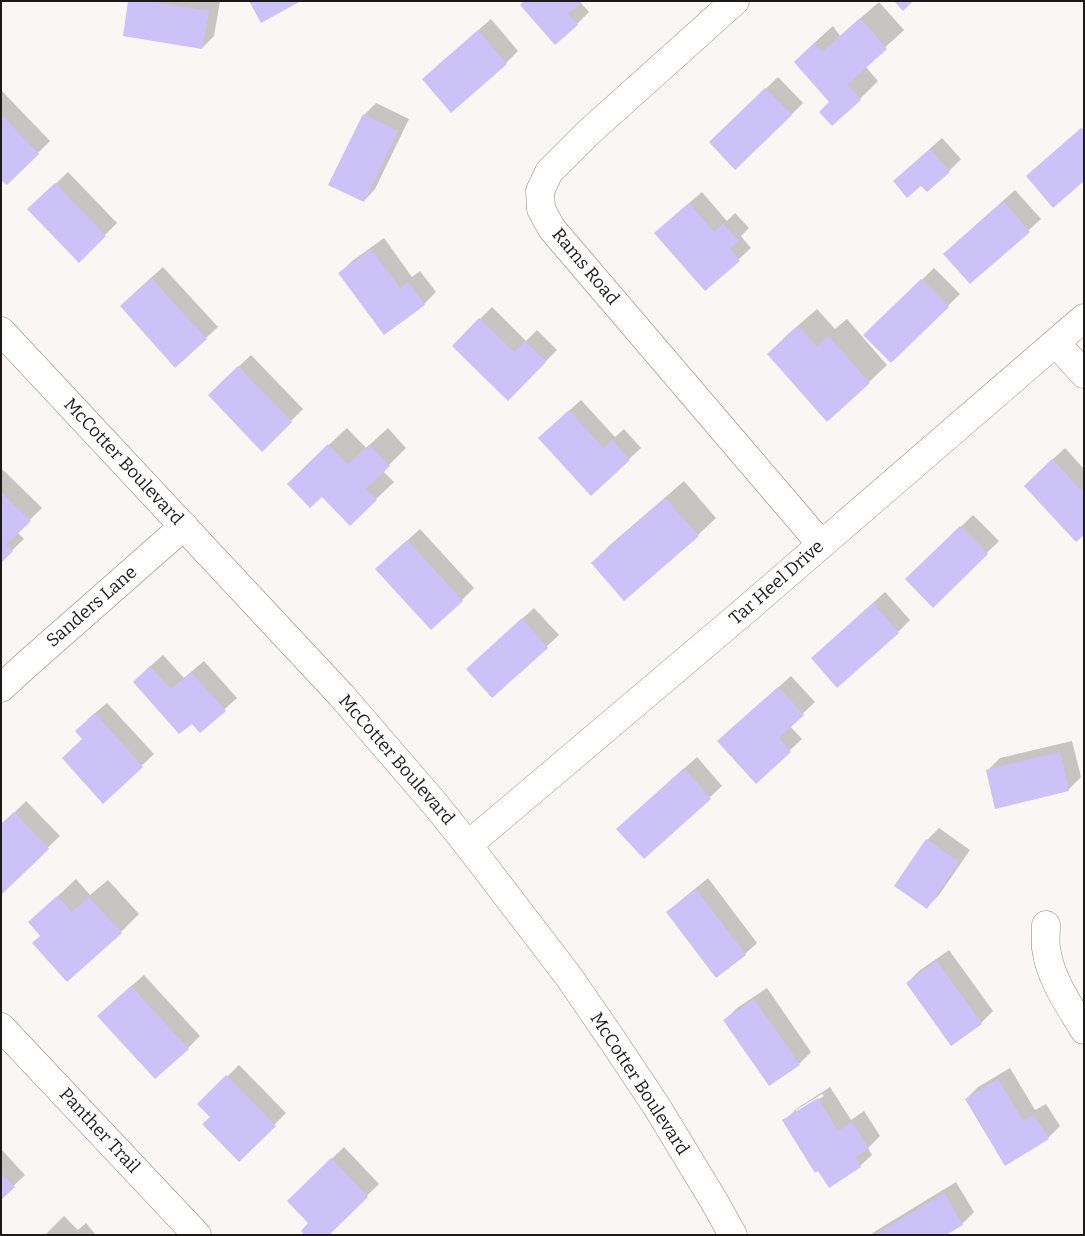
<!DOCTYPE html>
<style>
body{margin:0}
#map{position:relative;width:1085px;height:1236px;overflow:hidden;background:#f9f6f3;font-family:Bitter,serif}
canvas{display:block}
.frame{position:absolute;inset:0;border:2px solid #1c1b1a;pointer-events:none}
</style>
<div id="map">
<canvas width="1085" height="1236"></canvas>
<div class="frame"></div>
</div>
<script>
const g = document.querySelector('canvas').getContext('2d');
g.lineJoin = 'round';
function paint(path, color) { g.fillStyle = color; g.fill(path, 'evenodd'); }
function strokePath(path, color, width, dash) { g.strokeStyle = color; g.lineWidth = width; g.lineCap = dash ? 'butt' : 'round'; g.setLineDash(dash || []); g.stroke(path); }
function drawText(font, color, halo, rows, align = 'center') {
  g.font = font + ' Bitter,serif'; g.lineWidth = 4.5; g.setLineDash([]); g.textBaseline = 'middle'; g.strokeStyle = halo; g.fillStyle = color; for (const [text, x, y, turn = 0] of rows) {
    g.save(); g.translate(x, y); g.rotate((+turn || 0) * Math.PI / 180); g.textAlign = isNaN(turn) ? turn : align; if (halo) g.strokeText(text, 0, 0); g.fillText(text, 0, 0); g.restore();
  }
}
const shadow = new Path2D(`
 M130 1H220L214 36 202 48Z
 M525 1 580 2 589 12 577 24Z
 M879 2 904 30 865 66 878 81 860 99 832 124 831 101 813 44 833 26 840 36Z
 M491 19 518 51 506 63 451 111 424 79 436 67Z
 M778 77 803 103 791 115 722 131Z
 M1 90 50 141 7 184 1 178Z
 M376 103 409 119 375 189 364 201V115Z
 M942 138 961 159 949 171 922 184 906 170Z
 M68 172 117 223 79 261 41 198Z
 M1015 190 1041 219 970 283 957 242Z
 M702 192 727 221 735 213 749 228 741 236 751 248 705 290 668 221Z
 M384 238 412 277 420 271 436 292 424 304 384 334 340 273 352 261Z
 M163 267 218 327 206 338 133 294Z
 M934 268 960 294 891 362 865 335Z
 M492 307 526 341 537 330 557 350 508 399 453 346Z
 M817 309 835 329 847 319 887 365 869 382 768 354 786 336Z
 M251 355 303 409 262 450 221 383Z
 M581 400 615 437 624 429 641 448 591 494 552 426Z
 M347 428 366 448 388 428 406 448 383 471 394 482 376 499 306 466Z
 M1065 448 1084 469V534L1037 474Z
 M1 468 42 508 17 532 24 539 1 561Z
 M684 481 716 518 698 535 592 563 610 545Z
 M973 515 999 541 933 606 907 579Z
 M420 529 474 588 462 600 389 557Z
 M885 592 910 620 898 632 825 646Z
 M534 608 559 635 493 697 480 657Z
 M163 655 184 678 204 661 237 698 200 731 146 670Z
 M791 676 815 702 790 726 802 739 756 782 731 729Z
 M107 703 154 754 103 802 84 739 88 719Z
 M1072 741 1081 777 1069 789 988 770 1000 758Z
 M697 757 722 786 644 858 630 817Z
 M26 801 60 836 1 893V824L2 825Z
 M939 828 970 850 939 895 927 907V840Z
 M708 878 757 943 745 954 668 913 680 901Z
 M76 879 90 895 108 880 139 914 121 932 67 980 41 935 30 922Z
 M949 950 993 1011 981 1023 951 1044 907 983 919 971Z
 M144 975 200 1036 188 1048 111 1004Z
 M767 988 811 1052 799 1064 725 1020 737 1008Z
 M239 1065 286 1113 239 1160 212 1117 199 1104Z
 M1010 1068 1035 1110 1046 1104 1060 1126 1048 1138 966 1099 978 1087Z
 M830 1087 851 1120 864 1111 880 1136 868 1148 872 1155 860 1166 784 1121 796 1109ZM822 1094 824 1096 796 1113V1110Z
 M344 1147 379 1184 327 1235 310 1223 300 1189Z
 M1 1149 25 1175 1 1198Z
 M956 1182 974 1212 962 1224 943 1235H871L874 1232Z
 M64 1216 78 1230 86 1223 96 1235H45Z`);
const building = new Path2D(`
 M128 1H147L209 11 202 49 123 36Z
 M249 1H301L261 23Z
 M524 1H583L568 14 578 25 555 45 520 5Z
 M894 1H913L903 11Z
 M860 18 887 49 848 84 861 100 832 126 819 112 829 102 794 62 814 43 822 52Z
 M478 30 507 64 451 113 422 79Z
 M765 88 792 115 735 170 709 142Z
 M1 114 39 154 7 185 1 180Z
 M363 114 398 131 364 202 328 185Z
 M1081 128 1084 130V181L1053 208 1026 176Z
 M930 149 950 172 927 192 921 186 907 198 893 181Z
 M55 183 106 236 79 263 27 209Z
 M1003 201 1030 232 970 284 943 254Z
 M689 203 714 232 723 224 738 241 730 249 740 261 705 291 654 233Z
 M371 249 400 288 408 282 425 305 384 335 338 273Z
 M151 278 207 339 175 368 120 306Z
 M921 279 949 307 891 363 863 335Z
 M479 318 514 352 525 341 546 362 508 401 452 346Z
 M798 326 817 346 828 336 870 383 827 422 767 354Z
 M238 366 292 422 262 452 208 395Z
 M569 410 603 448 612 440 630 460 591 496 538 438Z
 M328 444 348 465 369 445 390 466 366 489 377 500 350 526 322 497 310 508 287 484Z
 M1052 459 1084 493V535L1076 542 1024 486Z
 M1 492 31 521 6 545 13 551 1 563Z
 M665 498 699 536 624 601 591 563Z
 M960 526 988 554 933 608 905 579Z
 M407 540 463 601 431 630 375 569Z
 M873 603 899 633 837 688 811 658Z
 M522 618 548 648 492 698 466 669Z
 M150 666 171 689 191 672 226 711 200 733 192 724 179 734 133 682Z
 M778 687 804 715 779 738 791 752 756 784 717 741Z
 M95 713 143 767 103 804 62 758 82 739 75 731Z
 M1060 752 1069 791 995 809 986 770Z
 M684 768 711 799 644 859 616 829Z
 M14 812 49 849 1 895V824Z
 M926 839 959 862 927 909 894 886Z
 M696 889 746 955 716 978 666 912Z
 M57 896 72 912 89 897 122 933 67 982 32 943 40 936 28 922Z
 M937 961 982 1024 951 1046 906 983Z
 M131 986 189 1049 155 1079 97 1016Z
 M754 999 800 1065 769 1086 723 1020Z
 M226 1075 276 1126 239 1162 202 1124 210 1117 197 1104Z
 M998 1079 1023 1121 1034 1115 1049 1139 1005 1166 965 1099Z
 M818 1098 838 1131 852 1122 869 1149 855 1157 861 1167 829 1188 818 1171 815 1173 782 1120Z
 M331 1158 368 1197 329 1235H304L301 1231 308 1223 287 1201Z
 M1 1174 15 1187 1 1200Z
 M944 1193 963 1225 946 1235H875Z`);
const minor = new Path2D(`
 M735 1 589 132 549 172 540 191 541 209 552 229 821 544
 M1056 343 1084 374
 M1 688 26 665 184 526
 M468 845 741 614 1084 318
 M1046 925C1046 932 1045 941 1046 948 1050 979 1069 1005 1084 1030
 M1 1027 197 1235`);
const tertiary = new Path2D(`
 M1 331 341 695 435 804 468 845 569 977 613 1041 657 1107 714 1201 733 1235`);
const streetNames = [
 ["Rams Road",585,267,50],
 ["McCotter Boulevard",123,462,47],
 ["Tar Heel Drive",777,583,-41],
 ["Sanders Lane",92,607,-41],
 ["McCotter Boulevard",396,760,49],
 ["McCotter Boulevard",639,1084,57],
 ["Panther Trail",99,1131,47]
];
paint(shadow, '#0003');
paint(building, '#cbc2f7');
strokePath(minor, '#888683', 29);
strokePath(tertiary, '#888683', 29);
strokePath(minor, '#fff', 28);
strokePath(tertiary, '#fff', 28);
drawText('18px', '#1c1b1a', '#fff', streetNames);
</script>
